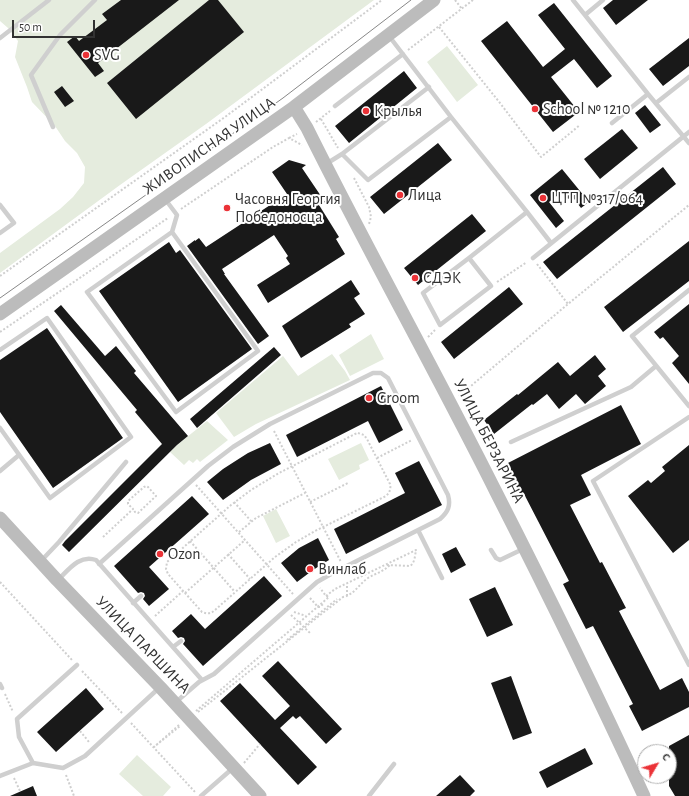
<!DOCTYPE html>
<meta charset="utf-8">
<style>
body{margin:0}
#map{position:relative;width:689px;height:796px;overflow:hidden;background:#fff;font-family:"Alegreya Sans",sans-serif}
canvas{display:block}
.north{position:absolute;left:637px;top:744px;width:40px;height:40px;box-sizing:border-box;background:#fff;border:1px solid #adadad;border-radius:50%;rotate:52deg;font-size:11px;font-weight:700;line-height:16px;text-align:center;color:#323232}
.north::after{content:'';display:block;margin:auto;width:14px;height:18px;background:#eb3237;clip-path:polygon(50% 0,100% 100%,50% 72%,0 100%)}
.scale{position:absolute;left:12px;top:20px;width:83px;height:18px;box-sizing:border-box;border:2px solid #323232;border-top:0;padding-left:5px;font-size:12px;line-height:14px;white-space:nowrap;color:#323232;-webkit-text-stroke:3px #fff;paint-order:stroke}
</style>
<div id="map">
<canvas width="689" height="796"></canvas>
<div class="north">С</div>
<div class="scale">50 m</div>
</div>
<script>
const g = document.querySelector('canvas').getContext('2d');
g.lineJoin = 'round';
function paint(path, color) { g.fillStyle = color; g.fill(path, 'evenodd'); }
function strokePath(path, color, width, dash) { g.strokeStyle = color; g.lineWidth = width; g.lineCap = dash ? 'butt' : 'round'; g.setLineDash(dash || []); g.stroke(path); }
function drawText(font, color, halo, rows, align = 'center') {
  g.font = font + ' "Alegreya Sans",sans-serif'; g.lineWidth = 4; g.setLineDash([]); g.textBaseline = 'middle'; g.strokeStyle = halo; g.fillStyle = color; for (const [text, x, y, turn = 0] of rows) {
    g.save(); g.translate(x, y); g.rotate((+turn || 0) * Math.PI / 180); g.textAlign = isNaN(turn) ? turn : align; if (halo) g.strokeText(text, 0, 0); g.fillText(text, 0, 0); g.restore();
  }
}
const green = new Path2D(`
 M0 0H374L206 124 120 185 0 273V253L60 209 73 197 84 183 85 167 77 153 65 141 55 126 32 102 27 87 15 57 18 41 8 28 0 21Z
 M447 46 478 85 457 102 427 62Z
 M371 334 384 359 350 376 339 355Z
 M332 354 345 371 350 380 256 424 234 437 216 413 283 356 298 376Z
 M207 421 228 440 200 462 197 459 193 463 189 460 184 465 170 452 177 445Z
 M361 443 369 460 359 465 360 469 339 480 328 459Z
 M276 509 290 536 276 543 263 516Z
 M137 755 171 787 163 796H143L119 774Z`);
const building = new Path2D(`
 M121 0H179L98 63 104 71 95 77 67 42 75 36 79 41 107 20 102 14Z
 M209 0H218L244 32 136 119 107 83Z
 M613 0H648L616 25 603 8Z
 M554 3 612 76 597 88 574 59 551 77 579 112 553 132 481 41 507 21 543 67 565 49 538 15Z
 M689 38V66L663 86 649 69Z
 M404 71 417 88 349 143 335 126Z
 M62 86 74 101 65 107 54 92Z
 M645 105 661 125 650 133 635 113Z
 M622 129 638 148 600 179 584 159Z
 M438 143 452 160 384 214 370 197Z
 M289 160 306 165 302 168 325 202 319 205 339 237 336 239 345 254 268 303 257 285 290 264 286 258 288 256 274 235 222 269 225 274H224L269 336 258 344 187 246 195 240V241L199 238 206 247 287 194 272 172Z
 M663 167 676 184 557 279 543 262Z
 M562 169 589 202 581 208 572 196 568 199 562 192 549 202 564 221 556 228 530 195Z
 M472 214 486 231 418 285 404 268Z
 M689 241V281L623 332 604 307Z
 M169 242 176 253 180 250 252 349 178 402 99 291Z
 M351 280 360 294 354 298 365 314 349 324 351 327 301 358 282 326Z
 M509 287 523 304 454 359 441 342Z
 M689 304V384L672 363 679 356 663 337 660 339 654 332Z
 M61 305 105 356 116 346 136 371 134 373 188 436 177 445 69 552 62 545 65 541 162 444 135 412 137 410 54 311Z
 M47 328 123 438 53 488 0 412V360Z
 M274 347 281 355 197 428 190 419Z
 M595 355 606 369 598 376 606 386 585 404 576 394 559 409 547 394 533 405 532 404 494 434 484 420 517 394 518 395 558 362 570 376Z
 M381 386 403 430 379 443 368 421 297 457 286 435Z
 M621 405 641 444 581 475 591 495 570 505 600 563 602 562 626 608 619 611 660 690 682 678 689 692V707L642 731 629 706 633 704 593 626 586 629 563 584 569 581 523 492 520 494 506 464Z
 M270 443 281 464 251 480 223 500 207 482 223 469 237 460 248 453Z
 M689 445V540L673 553 628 496 648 480 651 483 665 471 662 467Z
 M419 461 442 505 346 554 334 529 405 493 395 473Z
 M192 496 209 514 149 567 169 589 149 606 143 599 145 596 144 593 141 592 138 593 114 566Z
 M318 538 329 560 313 570 297 582 281 563 299 548Z
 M456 547 466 565 451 573 442 554Z
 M264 576 282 596 203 666 183 644 185 641 184 638 181 637 178 638 172 631 191 614 205 629Z
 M495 587 513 625 487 637 469 599Z
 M278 661 342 729 326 744 300 716 296 719 293 716 280 728 317 767 298 785 220 701 240 683 275 720 290 706 262 676Z
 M511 676 532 733 513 740 491 683Z
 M86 688 104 709 56 752 37 732Z
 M689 735V796H675L669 786V746Z
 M585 748 593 764 547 788 539 772Z
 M460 775 475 791 470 796H436Z
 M33 786 37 796H10Z`);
const path = new Path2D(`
 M455 0 462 9
 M439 27 500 103 541 157 580 125
 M408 50 473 0
 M321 119 338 148
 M316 122 330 111
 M289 138 297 134
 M354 178 369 207 371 217 369 224
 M181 209 273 147 289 138 302 145
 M537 264 568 304
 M0 276 225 117 382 0
 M497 282 527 262
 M0 332 168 218
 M428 337 435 330
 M459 396 568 304 689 205
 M274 431 341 562
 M358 433 364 435 367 439 390 484C391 489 390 492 386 496L315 531 296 542 275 557 215 610C211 614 207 614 202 612L168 574 166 569 167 562 231 505 251 490 279 473 355 434Z
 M377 458 412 440
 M196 485 293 594
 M234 502 251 521
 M310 502 348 483
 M239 532 256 518 305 493
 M103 537 133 509 128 504V501L144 487 146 486 148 487 156 496 138 513 135 512 133 509
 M190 541 235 592
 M228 554 250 579
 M0 582 72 660
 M185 593 245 540
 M326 596 335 589 416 550C415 555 415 563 410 566L386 565
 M347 596V584
 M310 598 318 607H320L323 604
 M294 612 306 616
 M291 615 310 633
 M155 616 183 591
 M287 640 337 599
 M82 671 122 713
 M5 694 13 712
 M196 711 329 597 326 596 320 588
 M198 712 343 597C354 595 359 584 368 578 376 573 383 572 390 565
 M131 723 195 792
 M179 725 154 747 180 726
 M80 731 89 742
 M244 763 260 744
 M66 775 74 796
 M14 778 20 791`);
const lane = new Path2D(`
 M573 0 648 94 689 143
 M585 15 603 0
 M389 36 451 117 527 212 469 258 423 293 440 325 491 286 469 258
 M0 38 49 0
 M656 103 689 77
 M335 106 403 54
 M612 123 648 94
 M53 127 31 75 60 35 95 0
 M342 154 368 180 451 117
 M326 164 342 154 429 87
 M165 199 177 215 172 232 87 292 176 412 258 351 172 232
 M0 205 14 223 0 233
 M527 212 551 243
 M533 258 689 132
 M689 290 632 336 689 406
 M0 350 47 318 131 437 50 498 0 428
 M689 417 593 481 689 665
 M511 442 631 387 656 366
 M0 471 19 455
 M418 530 442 578
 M491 550 496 558 500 560 523 549
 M41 561 59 542 126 462
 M99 564 208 466 233 447 270 424 373 373H381L388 378 448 495C451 506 448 512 440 519L331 574 317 582 214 674 199 682 176 702
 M59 579C69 569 80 554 96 560L202 680
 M133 603 141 596
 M173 647 181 641
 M0 684 2 688
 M33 763 19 737 17 719 77 665
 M0 776 33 763 63 768 85 756 159 688
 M201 796 233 768
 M369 796 394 764`);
const secondary = new Path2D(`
 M294 107 307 128C368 251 435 370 496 492 547 592 597 694 644 796
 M0 314 294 107 434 0
 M0 518 57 580 160 687 260 796`);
const tram = new Path2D(`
 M0 298 283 98 411 0`);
const markers = [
 [86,55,4,"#eb3237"],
 [535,109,4,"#eb3237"],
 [366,111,4,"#eb3237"],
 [400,195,4,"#eb3237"],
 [543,198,4,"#eb3237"],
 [227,208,4,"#eb3237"],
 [415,278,4,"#eb3237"],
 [369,398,4,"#eb3237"],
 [160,554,4,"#eb3237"],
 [310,569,4,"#eb3237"]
];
const poiNames = [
 ["SVG",94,55],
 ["School № 1210",543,109],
 ["Крылья",374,111],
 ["Лица",408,195],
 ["ЦТП №317/064",551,198],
 ["Часовня Георгия",235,199],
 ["Победоносца",235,217],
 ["СДЭК",423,278],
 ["Groom",377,398],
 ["Ozon",168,554],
 ["Винлаб",318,569]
];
const streetNames = [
 ["ЖИВОПИСНАЯ УЛИЦА",209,146,-35],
 ["УЛИЦА БЕРЗАРИНА",489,441,63],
 ["УЛИЦА ПАРШИНА",143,645,46]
];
paint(green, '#e5ecde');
paint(building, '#191919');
strokePath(path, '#cfcfcf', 2, [2, 2]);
strokePath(lane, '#cfcfcf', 4.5);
strokePath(secondary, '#bcbcbc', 13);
strokePath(tram, '#878787', 1);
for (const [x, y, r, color] of markers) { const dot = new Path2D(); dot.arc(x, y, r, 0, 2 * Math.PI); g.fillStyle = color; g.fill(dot); strokePath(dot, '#fff', 1.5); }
drawText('16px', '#323232', '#fff', poiNames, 'left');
drawText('16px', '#323232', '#fff', streetNames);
</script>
